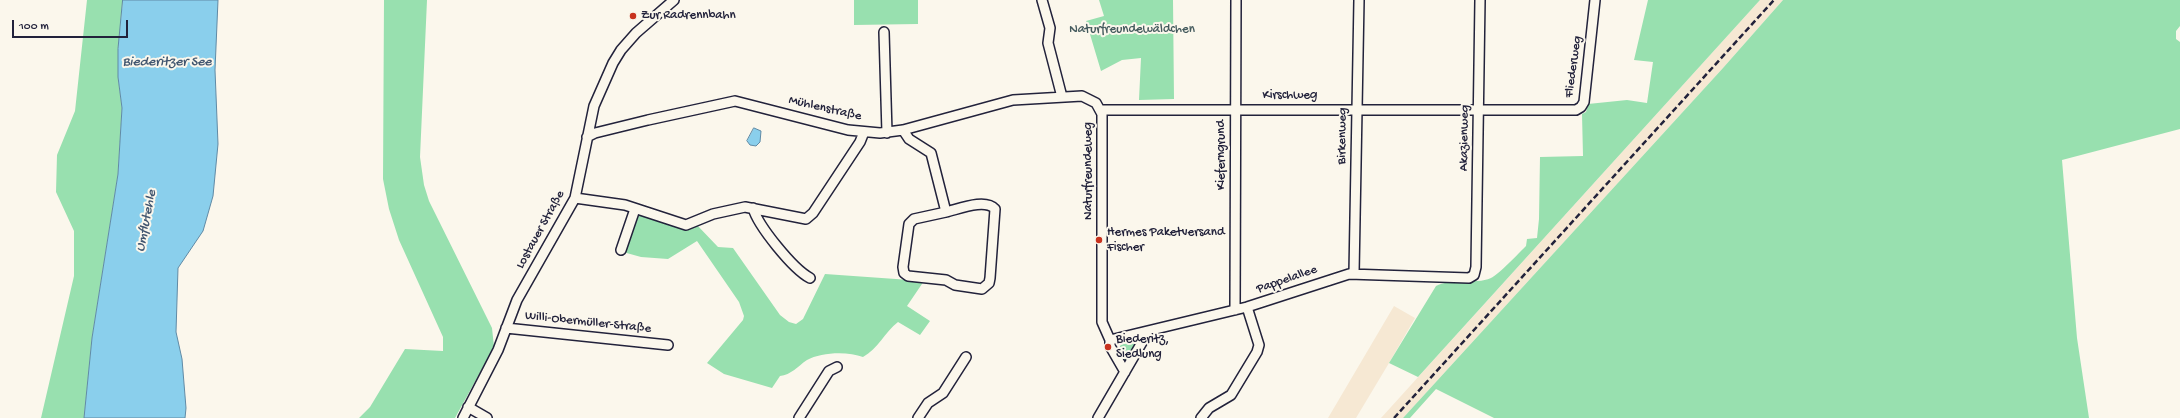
<!DOCTYPE html>
<meta charset="utf-8">
<style>
body{margin:0}
#map{position:relative;width:2180px;height:418px;overflow:hidden;background:#fbf7ec;font-family:"Gochi Hand",sans-serif}
canvas{display:block}
.scale{position:absolute;left:12px;top:20px;width:116px;height:18px;box-sizing:border-box;border:2px solid #22223b;border-top:0;padding-left:5px;font-size:12px;line-height:14px;white-space:nowrap;color:#22223b;-webkit-text-stroke:3px #fbf7ec;paint-order:stroke}
</style>
<div id="map">
<canvas width="2180" height="418"></canvas>
<div class="scale">100 m</div>
</div>
<script>
const g = document.querySelector('canvas').getContext('2d');
g.lineJoin = 'round';
function paint(path, color) { g.fillStyle = color; g.fill(path, 'evenodd'); }
function strokePath(path, color, width, dash) { g.strokeStyle = color; g.lineWidth = width; g.lineCap = dash ? 'butt' : 'round'; g.setLineDash(dash || []); g.stroke(path); }
function drawText(font, color, halo, rows, align = 'center') {
  g.font = font + ' "Gochi Hand",sans-serif'; g.lineWidth = 4; g.setLineDash([]); g.textBaseline = 'middle'; g.strokeStyle = halo; g.fillStyle = color; for (const [text, x, y, turn = 0] of rows) {
    g.save(); g.translate(x, y); g.rotate((+turn || 0) * Math.PI / 180); g.textAlign = isNaN(turn) ? turn : align; if (halo) g.strokeText(text, 0, 0); g.fillText(text, 0, 0); g.restore();
  }
}
const built = new Path2D(`
 M1760 0H1783L1723 68 1403 418H1381Z
 M1394 306 1415 318 1389 363 1356 418H1328Z`);
const green = new Path2D(`
 M87 0H123L118 49V77L122 108 118 174 92 338 84 418H41L74 276V231L56 192 57 155 75 111Z
 M384 0H427L420 157 424 185 429 201 492 328 494 347 455 418H359L370 407 405 349 443 351V337L399 240 389 209 383 179Z
 M854 0H918V24L854 25Z
 M1099 0H1173L1174 99 1139 100 1141 58 1122 60 1101 71 1086 21 1104 16Z
 M1648 0H1760L1418 377 1389 363 1436 286C1450 278 1475 285 1491 278 1498 275 1519 253 1526 246L1527 239 1537 238 1539 219 1540 157 1583 156 1582 114 1586 112 1588 104 1627 100 1647 103 1653 62 1634 60Z
 M1783 0H2180V26L2176 31V39L2180 42V129L2062 160 2077 338 2089 418H1494L1436 389 1410 418H1403L1723 68Z
 M638 214 676 225 696 224 718 247 733 248 780 315 789 322 796 324 803 319 825 274 924 281 907 306 930 321 920 335 898 322C885 332 878 349 863 357 848 351 821 352 807 360 798 366 791 375 780 376L772 388 724 374 707 363 743 320 744 316 739 302 697 241 668 259 641 257 623 252 635 216Z
 M1133 338 1138 342 1125 362 1118 350 1123 341Z`);
const water = new Path2D(`
 M123 0H218L215 70 218 144 213 196 203 231 178 268 176 332 182 359 186 408 185 418H84L92 338 118 174 122 108 118 77V49Z
 M754 128 761 131 760 142 756 146 750 145 747 141Z`);
const street = new Path2D(`
 M1042 0 1050 28 1048 43 1062 97
 M884 32 887 133
 M1101 110H1576L1581 107 1584 102 1595 0
 M903 130 909 139 931 153 946 212C959 209 985 198 995 209L990 278 989 283 982 289 955 285 946 280 908 276 904 273 903 267 909 224 914 219 946 212
 M587 137 595 133 648 120 735 101 848 130 880 133 903 130 1013 100 1082 96 1096 103 1102 114V322L1110 340V346L1125 372
 M575 198 625 205 686 225 713 214 745 207 806 219 813 213 860 142 864 132
 M753 208C758 226 793 269 810 278
 M621 250 635 209
 M1354 273 1359 0
 M1235 310 1236 0
 M506 328 668 345
 M1110 340 1247 307 1349 274 1469 278 1474 275 1476 267 1480 0
 M468 407 487 418
 M463 418 498 350 517 300 575 198 594 106 613 63 621 50 636 33 674 0
 M799 418 829 371 837 367
 M918 418 928 403 943 393 966 357
 M1098 418 1148 332
 M1201 418 1209 408 1231 395 1257 352 1259 345 1247 307`);
const rail = new Path2D(`
 M1394 418 1774 0`);
const markers = [
 [633,16,4,"#c8321e"],
 [1099,240,4,"#c8321e"],
 [1108,347,4,"#c8321e"]
];
const poiNames = [
 ["Zur Radrennbahn",641,16],
 ["Hermes Paketversand",1107,233],
 ["Fischer",1107,248],
 ["Biederitz,",1116,340],
 ["Siedlung",1116,355]
];
const parkNames = [
 ["Naturfreundewäldchen",1132,30]
];
const streetNames = [
 ["Fliederweg",1574,67,-82],
 ["Kirschweg",1290,96],
 ["Mühlenstraße",825,109,13],
 ["Birkenweg",1343,136,-89],
 ["Akazienweg",1465,138,-89],
 ["Kieferngrund",1222,155,-90],
 ["Naturfreundeweg",1089,171,-90],
 ["Lostauer Straße",541,230,-61],
 ["Pappelallee",1287,280,-19],
 ["Willi-Obermüller-Straße",588,323,6]
];
const waterNames = [
 ["Biederitzer See",167,63],
 ["Umflutehle",147,221,-79]
];
paint(built, '#f6e8d3');
paint(green, '#98e0af');
paint(water, '#8acfec');
strokePath(water, '#608aa5', 1);
strokePath(street, '#22223b', 12);
strokePath(street, '#fbf7ec', 9);
strokePath(rail, '#22223b', 2.5, [6, 3]);
for (const [x, y, r, color] of markers) { const dot = new Path2D(); dot.arc(x, y, r, 0, 2 * Math.PI); g.fillStyle = color; g.fill(dot); strokePath(dot, '#fbf7ec', 1.5); }
drawText('13px', '#22223b', '#fbf7ec', poiNames, 'left');
drawText('13px', '#455b5e', '#fbf7ec', parkNames);
drawText('13px', '#22223b', '#fbf7ec', streetNames);
drawText('italic 14px', '#415670', '#fbf7ec', waterNames);
</script>
